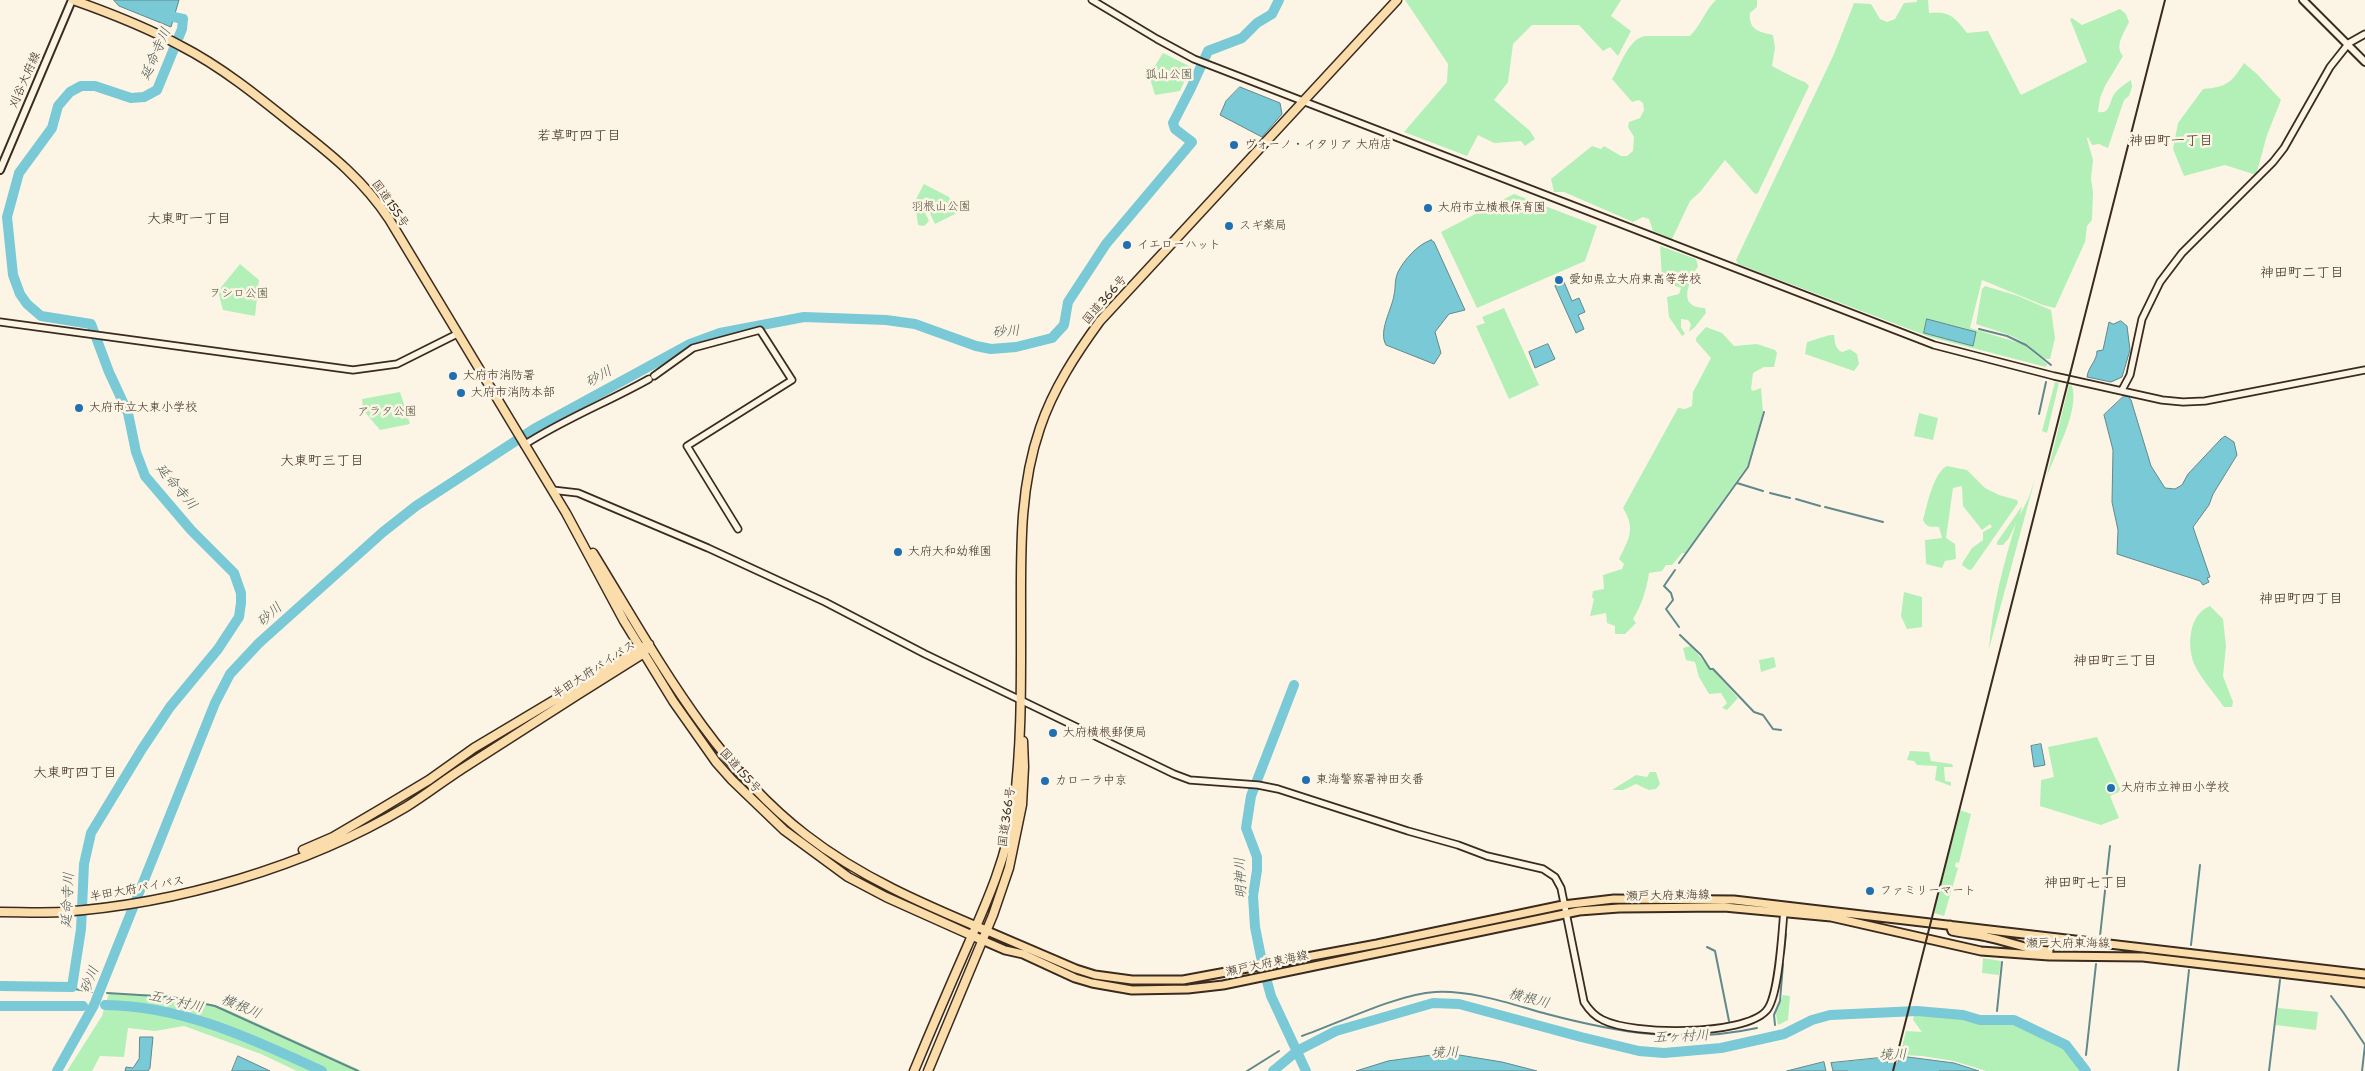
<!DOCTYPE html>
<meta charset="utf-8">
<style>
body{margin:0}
canvas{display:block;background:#fcf5e5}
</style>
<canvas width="2365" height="1071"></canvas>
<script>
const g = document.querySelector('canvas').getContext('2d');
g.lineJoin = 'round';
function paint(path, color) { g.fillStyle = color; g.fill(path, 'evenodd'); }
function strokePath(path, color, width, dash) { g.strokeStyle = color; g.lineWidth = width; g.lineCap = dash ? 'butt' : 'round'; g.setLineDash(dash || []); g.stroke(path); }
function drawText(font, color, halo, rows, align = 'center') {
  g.font = font + ' "Shantell Sans","Klee One",sans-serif'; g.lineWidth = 5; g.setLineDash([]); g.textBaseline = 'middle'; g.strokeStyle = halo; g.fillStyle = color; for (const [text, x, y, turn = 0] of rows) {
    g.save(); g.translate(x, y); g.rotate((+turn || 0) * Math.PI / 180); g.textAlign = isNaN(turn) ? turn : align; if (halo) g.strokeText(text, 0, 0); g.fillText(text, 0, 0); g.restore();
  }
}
const green = new Path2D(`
 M1405 0H1621L1611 16 1631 31 1618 56 1610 47 1603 51 1579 25H1532L1513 44 1508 82 1494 100 1530 131 1535 139 1525 146 1521 141 1494 143 1478 135 1467 156 1404 132 1447 82 1448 64Z
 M1716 0H1757V7L1750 13C1748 31 1761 32 1773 35L1775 48 1772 66C1775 68 1803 82 1805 82L1809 86 1758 193 1755 194 1725 160 1700 192 1690 201 1672 239 1653 231 1649 219 1643 217 1633 222 1564 192H1554L1551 179 1592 146 1601 149 1604 146 1621 156H1627L1633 151 1634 137 1628 127 1629 122 1640 118 1644 110 1643 103 1639 100 1632 102 1612 79C1620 66 1629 38 1645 36H1690C1701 25 1705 10 1716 0Z
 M1917 0H1928L1929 13C1949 10 1956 18 1967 33L1988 31 2021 95 2087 62 2070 19 2072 18 2082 25 2120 9 2126 14 2129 22C2124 33 2114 46 2123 56L2105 86 2100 98 2098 112C2109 114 2109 105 2113 96 2116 90 2125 84 2131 80L2132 87 2129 96 2124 100 2108 148 2099 144 2092 145 2088 137 2087 139 2093 160 2091 179 2093 192 2092 220 2087 226 2085 242 2055 308 2043 305 1982 280 1970 328 2023 344 2047 364 2046 367 1930 337 1738 264 1736 260 1834 54 1854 3 1871 4 1880 19 1887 22 1895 19 1904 3 1917 2Z
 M1163 53 1191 67 1180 91 1155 95 1149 75Z
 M2244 63 2257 74 2281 100 2267 135 2256 175 2225 165 2184 176 2173 149 2178 123 2203 89C2227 87 2231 83 2244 63Z
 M924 184 949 197 957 213 935 224 924 201 916 199Z
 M1514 194 1597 226 1585 261 1477 308 1441 232Z
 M915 203 921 204 929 221 924 226 918 225Z
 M1660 246 1696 259 1698 266C1697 269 1695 270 1694 272 1692 273 1691 278 1691 280 1685 294 1684 308 1705 308L1706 313 1695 327 1689 332 1691 324 1688 320 1681 319V327L1685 334 1682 336 1669 317 1667 297 1679 294 1681 288 1665 282 1662 278Z
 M240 264 259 280 255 316 223 310 218 291Z
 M1985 286 2018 296 2051 310 2055 338 2050 359C2040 360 2035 350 2028 345 2013 334 1993 330 1976 324L1982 289Z
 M1504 308 1539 385 1509 399 1476 326 1485 323 1482 317Z
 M1706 327 1722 333 1734 346 1757 344 1775 350 1777 353 1774 367H1764L1753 373 1751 389 1753 391 1761 388 1763 412 1747 466 1685 553H1682L1672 565H1666L1662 571 1649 573C1647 588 1641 607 1633 619L1636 623 1625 634H1615V626L1607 623 1606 613 1590 616 1594 599 1592 597 1593 591 1604 589 1603 575 1622 569 1624 564 1619 559C1629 539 1636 529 1623 508L1678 408 1685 409 1692 406 1693 392 1711 358 1696 341V338Z
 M1830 335H1834C1835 342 1835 349 1842 352L1850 349 1857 354 1859 364 1854 371 1805 354 1807 342Z
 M2055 382 2059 383 2047 433 2042 431Z
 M2069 385 2072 386C2080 411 2054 455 2046 479Z
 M400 392 410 424 380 430 363 410 362 399Z
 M1919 413 1938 418 1933 440 1914 436Z
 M1947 466 1967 470 1985 488 1999 495 2017 500 2018 503 1972 569 1969 570 1962 565 1963 562 1972 548 1983 540V532L1992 527 1990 524 1982 530 1963 506 1962 486 1953 488 1946 538 1955 544 1956 559 1945 561 1942 568 1926 564 1925 540 1942 538 1939 527C1932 526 1927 529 1923 520 1927 506 1933 473 1947 466Z
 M2035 479 1989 649C1992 607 2004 562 2016 523L2009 538 2003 545H1997V542L2022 506 2020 515 2029 497Z
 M1904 592 1922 597V627L1907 629 1901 616Z
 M2210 606 2223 619 2226 646 2223 676 2233 702 2232 707H2224C2216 695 2197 674 2193 661 2187 641 2190 614 2210 606Z
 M1691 646 1710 669 1713 670 1738 698 1727 710 1722 708 1727 703 1721 693 1709 694 1699 677 1695 662 1686 660 1683 648Z
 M1774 657 1776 667 1761 672 1759 660Z
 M2097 737 2121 791 2110 796 2119 818 2101 825 2040 806 2041 780 2054 777 2048 747Z
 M1910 751 1929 752 1931 761 1952 764 1953 767H1944L1945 781 1951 782V786L1935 780 1937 766 1917 765 1914 761 1907 760Z
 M1650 772H1656L1660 784 1656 789 1649 790 1636 784 1623 790H1612L1636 775 1647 777Z
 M1960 810 1971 814 1959 863 1956 862 1955 867 1958 868 1944 916 1934 913Z
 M1983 958 2001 961 1999 975 1982 973Z
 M109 993C149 994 187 995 226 1009L362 1071H297L261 1054 184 1026 155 1031 128 1028 124 1057 100 1056 92 1071H67L102 1016Z
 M1783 995 1790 996 1788 1020 1778 1025 1776 1014Z
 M2278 1008 2318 1012 2316 1030 2276 1025Z
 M1914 1016 1962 1017 1980 1023H2014L2064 1047 2083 1071H1986L1954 1061 1922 1056 1900 1055 1906 1031 1922 1032 1913 1020Z`);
const water = new Path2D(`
 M114 0H179L171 27 119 6Z
 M1240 87 1280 103 1282 114 1262 137 1220 115 1226 101Z
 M1431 240 1434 242 1465 310 1449 314 1435 332 1441 353 1434 364 1386 345C1378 331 1392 309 1394 295 1396 287 1394 281 1398 272 1404 260 1418 244 1431 240Z
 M1564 282 1572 301 1579 298 1585 312 1578 315 1584 329 1576 333 1555 286Z
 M1927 319 1976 332 1973 346 1924 333Z
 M2121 321 2127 326 2130 350 2122 377 2111 382 2087 377C2088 367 2097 361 2097 351L2103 350 2109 322 2113 324Z
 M1548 344 1555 359 1535 368 1529 352Z
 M2124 396H2128L2131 400 2151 466 2165 488 2175 489 2182 485 2188 474 2221 439 2225 436 2234 442 2237 455 2213 494 2209 505 2193 527 2210 577 2207 578 2209 582 2203 585 2200 581 2117 554 2118 530 2112 502 2113 450 2104 415Z
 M2041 744 2045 765 2034 767 2031 746Z
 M140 1037H153L150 1068 148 1071H125L126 1067 133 1068 139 1059Z
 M1447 1053 1502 1062 1537 1071H1356L1388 1061Z
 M238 1056 270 1071H232Z
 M1900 1056 1954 1063 1979 1071H1896Z
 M1889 1057 1885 1071H1833L1831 1063Z
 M1824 1062 1826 1071H1787Z`);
const stream = new Path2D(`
 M1979 329 2007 336 2026 345 2051 365
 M2039 414 2046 382
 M1737 483 1763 491
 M1770 493 1790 498
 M1796 499 1820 506
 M1825 507 1883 522
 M1679 563 1748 467 1764 412
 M1675 570 1664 586 1671 593 1673 600 1666 609 1679 627
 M1680 635 1701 655 1710 669H1713L1754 712 1763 715 1773 729 1781 730
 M2100 936 2110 846
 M2191 945 2200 865
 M1707 947 1715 951 1729 1021
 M1784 953 1786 934
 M69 988 92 992
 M107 993 172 997 215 1006 358 1071
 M2331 996 2343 1012 2365 1045 2362 1071
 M1997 1011 2002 962
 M1996 1020V1017
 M1775 1025 1774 1015 1780 1001 1783 964
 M1302 1036C1339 1023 1398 994 1435 992 1472 990 1511 1004 1547 1014 1619 1033 1683 1044 1757 1028
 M2086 1055 2096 964
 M2078 1061 2082 1059
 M1247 1071 1279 1051
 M2178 1071 2189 970
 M2269 1071 2280 980`);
const river = new Path2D(`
 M1294 685 1251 796 1246 828 1257 857V870L1253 896 1255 927 1263 967 1271 996 1306 1071
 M0 986 72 987 81 929 84 864 91 833 142 749 170 707 218 649 239 617 241 603V593L234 573 191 530 145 476 136 452 128 413 109 372 91 324 41 316 27 304 20 294 13 275 7 217 19 173 52 128 58 106 70 92 81 86H95L131 98 144 97 157 90 182 29 183 19 174 17
 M105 1005C184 1006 252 1039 322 1071
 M0 1006H83
 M57 1071 94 1005 215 703 230 674 259 643 383 532 416 506 534 429 690 344 720 333 804 317 886 320 915 324 976 346 991 349 1016 347 1052 338 1064 325 1068 302 1106 244 1192 142 1175 129 1173 123 1191 88 1208 51 1242 38 1257 23 1272 14 1279 0
 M1273 1071 1297 1051 1336 1031 1433 1003 1459 1004 1581 1037 1639 1051 1664 1053 1721 1048 1784 1034 1812 1020 1830 1015 1917 1011 1963 1015 1980 1020H2014L2066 1045 2086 1071
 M1853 1071C1881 1066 1906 1067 1934 1071`);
const tertiary = new Path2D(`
 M1092 0 1157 39 1194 59 1934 345 2054 376 2162 400 2183 402 2205 401 2365 370
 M0 322 353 370 397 364 457 334
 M654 376 693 348 760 330 792 380 687 446 738 529
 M2122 390 2130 375 2142 319 2160 282 2182 253 2273 162 2284 148 2330 67 2349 43 2365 34
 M524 445C564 419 608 402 649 379
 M552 490 578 493 708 548 825 602 925 654 1174 774 1190 780 1258 785 1278 789 1408 831 1458 845 1487 856 1543 869 1555 877 1561 888 1584 1002C1589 1010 1594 1016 1603 1020 1632 1035 1743 1036 1766 1011 1779 998 1782 931 1784 911`);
const secondary = new Path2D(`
 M2303 0 2365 62
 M0 170 72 0`);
const primary = new Path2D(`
 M1950 925 1952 931C1964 934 1975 934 1987 937 2008 941 2027 950 2049 951
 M985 930 1076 969 1095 975 1132 980H1183L1377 944 1563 905 1614 899 1734 900 2365 974
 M982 940 1005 950 1023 954 1075 978 1092 983 1132 990 1188 989 1223 985 1579 911 1619 908 1724 907 1831 917 1981 951 2049 956 2143 957 2365 983`);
const trunk = new Path2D(`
 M73 0C110 13 146 27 181 46 222 67 260 98 296 127 332 155 364 181 389 219L566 513 624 621 673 701 716 762 732 780 784 830 848 877 886 897 982 940
 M593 553C654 652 712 763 806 835 860 877 923 904 985 930
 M303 850 333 837 379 810 429 780 474 748 645 646
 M0 912C20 912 41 913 61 912 177 904 305 867 406 807 427 794 447 778 468 765 527 727 585 690 644 653L649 644
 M914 1071C931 1030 949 988 967 947 987 902 1008 855 1014 805 1022 743 1021 679 1021 615 1021 552 1019 489 1040 428 1053 389 1076 354 1100 321L1397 0
 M928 1071 993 915 1009 868 1022 805 1024 767 1023 741`);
const rail = new Path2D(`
 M1893 1071 2165 0`);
const markers = [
 [1234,145,5,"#1f6fb2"],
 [1428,208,5,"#1f6fb2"],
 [1229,226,5,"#1f6fb2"],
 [1127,245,5,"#1f6fb2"],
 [1559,280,5,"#1f6fb2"],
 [453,376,5,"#1f6fb2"],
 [461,393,5,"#1f6fb2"],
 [79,408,5,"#1f6fb2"],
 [898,552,5,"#1f6fb2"],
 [1053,733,5,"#1f6fb2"],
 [1306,780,5,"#1f6fb2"],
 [1045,781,5,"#1f6fb2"],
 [2111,788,5,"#1f6fb2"],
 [1870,891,5,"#1f6fb2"]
];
const parkNames = [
 ["狐山公園",1169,75],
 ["羽根山公園",941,207],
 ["ヲシロ公園",239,294],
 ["アラタ公園",387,412]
];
const streetNames = [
 ["刈谷大府線",25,80,-66],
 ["国道155号",390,204,55],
 ["国道366号",1105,300,-49],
 ["半田大府パイパス",594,670,-33],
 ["国道155号",740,771,48],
 ["国道366号",1007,817,-82],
 ["半田大府パイパス",137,889,-10],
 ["瀬戸大府東海線",1668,896,-1],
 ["瀬戸大府東海線",2068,944],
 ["瀬戸大府東海線",1267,964,-12]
];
const poiNames = [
 ["ヴォーノ・イタリア 大府店",1244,145],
 ["大府市立横根保育園",1438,208],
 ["スギ薬局",1239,226],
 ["イエローハット",1137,245],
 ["愛知県立大府東高等学校",1569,280],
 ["大府市消防署",463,376],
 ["大府市消防本部",471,393],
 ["大府市立大東小学校",89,408],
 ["大府大和幼稚園",908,552],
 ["大府横根郵便局",1063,733],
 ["東海警察署神田交番",1316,780],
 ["カローラ中京",1055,781],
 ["大府市立神田小学校",2121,788],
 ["ファミリーマート",1880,891]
];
const waterNames = [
 ["延命寺川",156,54,-66],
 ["砂川",1006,332,-4],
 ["砂川",599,377,-29],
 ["延命寺川",176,487,50],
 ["砂川",270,615,-42],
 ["明神川",1241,878,-92],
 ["延命寺川",68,900,-87],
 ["砂川",90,980,-68],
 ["横根川",1529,999,15],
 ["五ヶ村川",176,1002,13],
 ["横根川",241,1007,23],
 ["五ヶ村川",1681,1037,-3],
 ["境川",1445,1053,-1],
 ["境川",1893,1055,-1]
];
const neighbourhoodNames = [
 ["若草町四丁目",579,136],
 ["神田町一丁目",2171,141],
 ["大東町一丁目",189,219],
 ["神田町二丁目",2302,273],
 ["大東町三丁目",322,461],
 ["神田町四丁目",2301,599],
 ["神田町三丁目",2115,661],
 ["大東町四丁目",75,773],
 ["神田町七丁目",2086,883]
];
paint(green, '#b2f0b7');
paint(water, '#7ac9d6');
strokePath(water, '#61898c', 1);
strokePath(stream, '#61898c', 2);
strokePath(river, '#7ac9d6', 10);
strokePath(tertiary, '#3b2a1e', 9);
strokePath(secondary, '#3b2a1e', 10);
strokePath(primary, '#3b2a1e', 11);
strokePath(trunk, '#3b2a1e', 11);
strokePath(tertiary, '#fcf5e5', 5.5);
strokePath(secondary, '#fcf5e5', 6);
strokePath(primary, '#fbddab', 7);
strokePath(trunk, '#fbddab', 8);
strokePath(rail, '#3b2a1e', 2);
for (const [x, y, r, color] of markers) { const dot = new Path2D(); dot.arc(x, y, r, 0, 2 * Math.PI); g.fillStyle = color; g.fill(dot); strokePath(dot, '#fcf5e5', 2); }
drawText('12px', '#53523d', '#fcf5e5', parkNames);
drawText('12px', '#3b2a1e', '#fcf5e5', streetNames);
drawText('12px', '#3b2a1e', '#fcf5e5', poiNames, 'left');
drawText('italic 14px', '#4e5a55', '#fcf5e5', waterNames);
drawText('14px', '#3b2a1e', '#fcf5e5', neighbourhoodNames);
</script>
